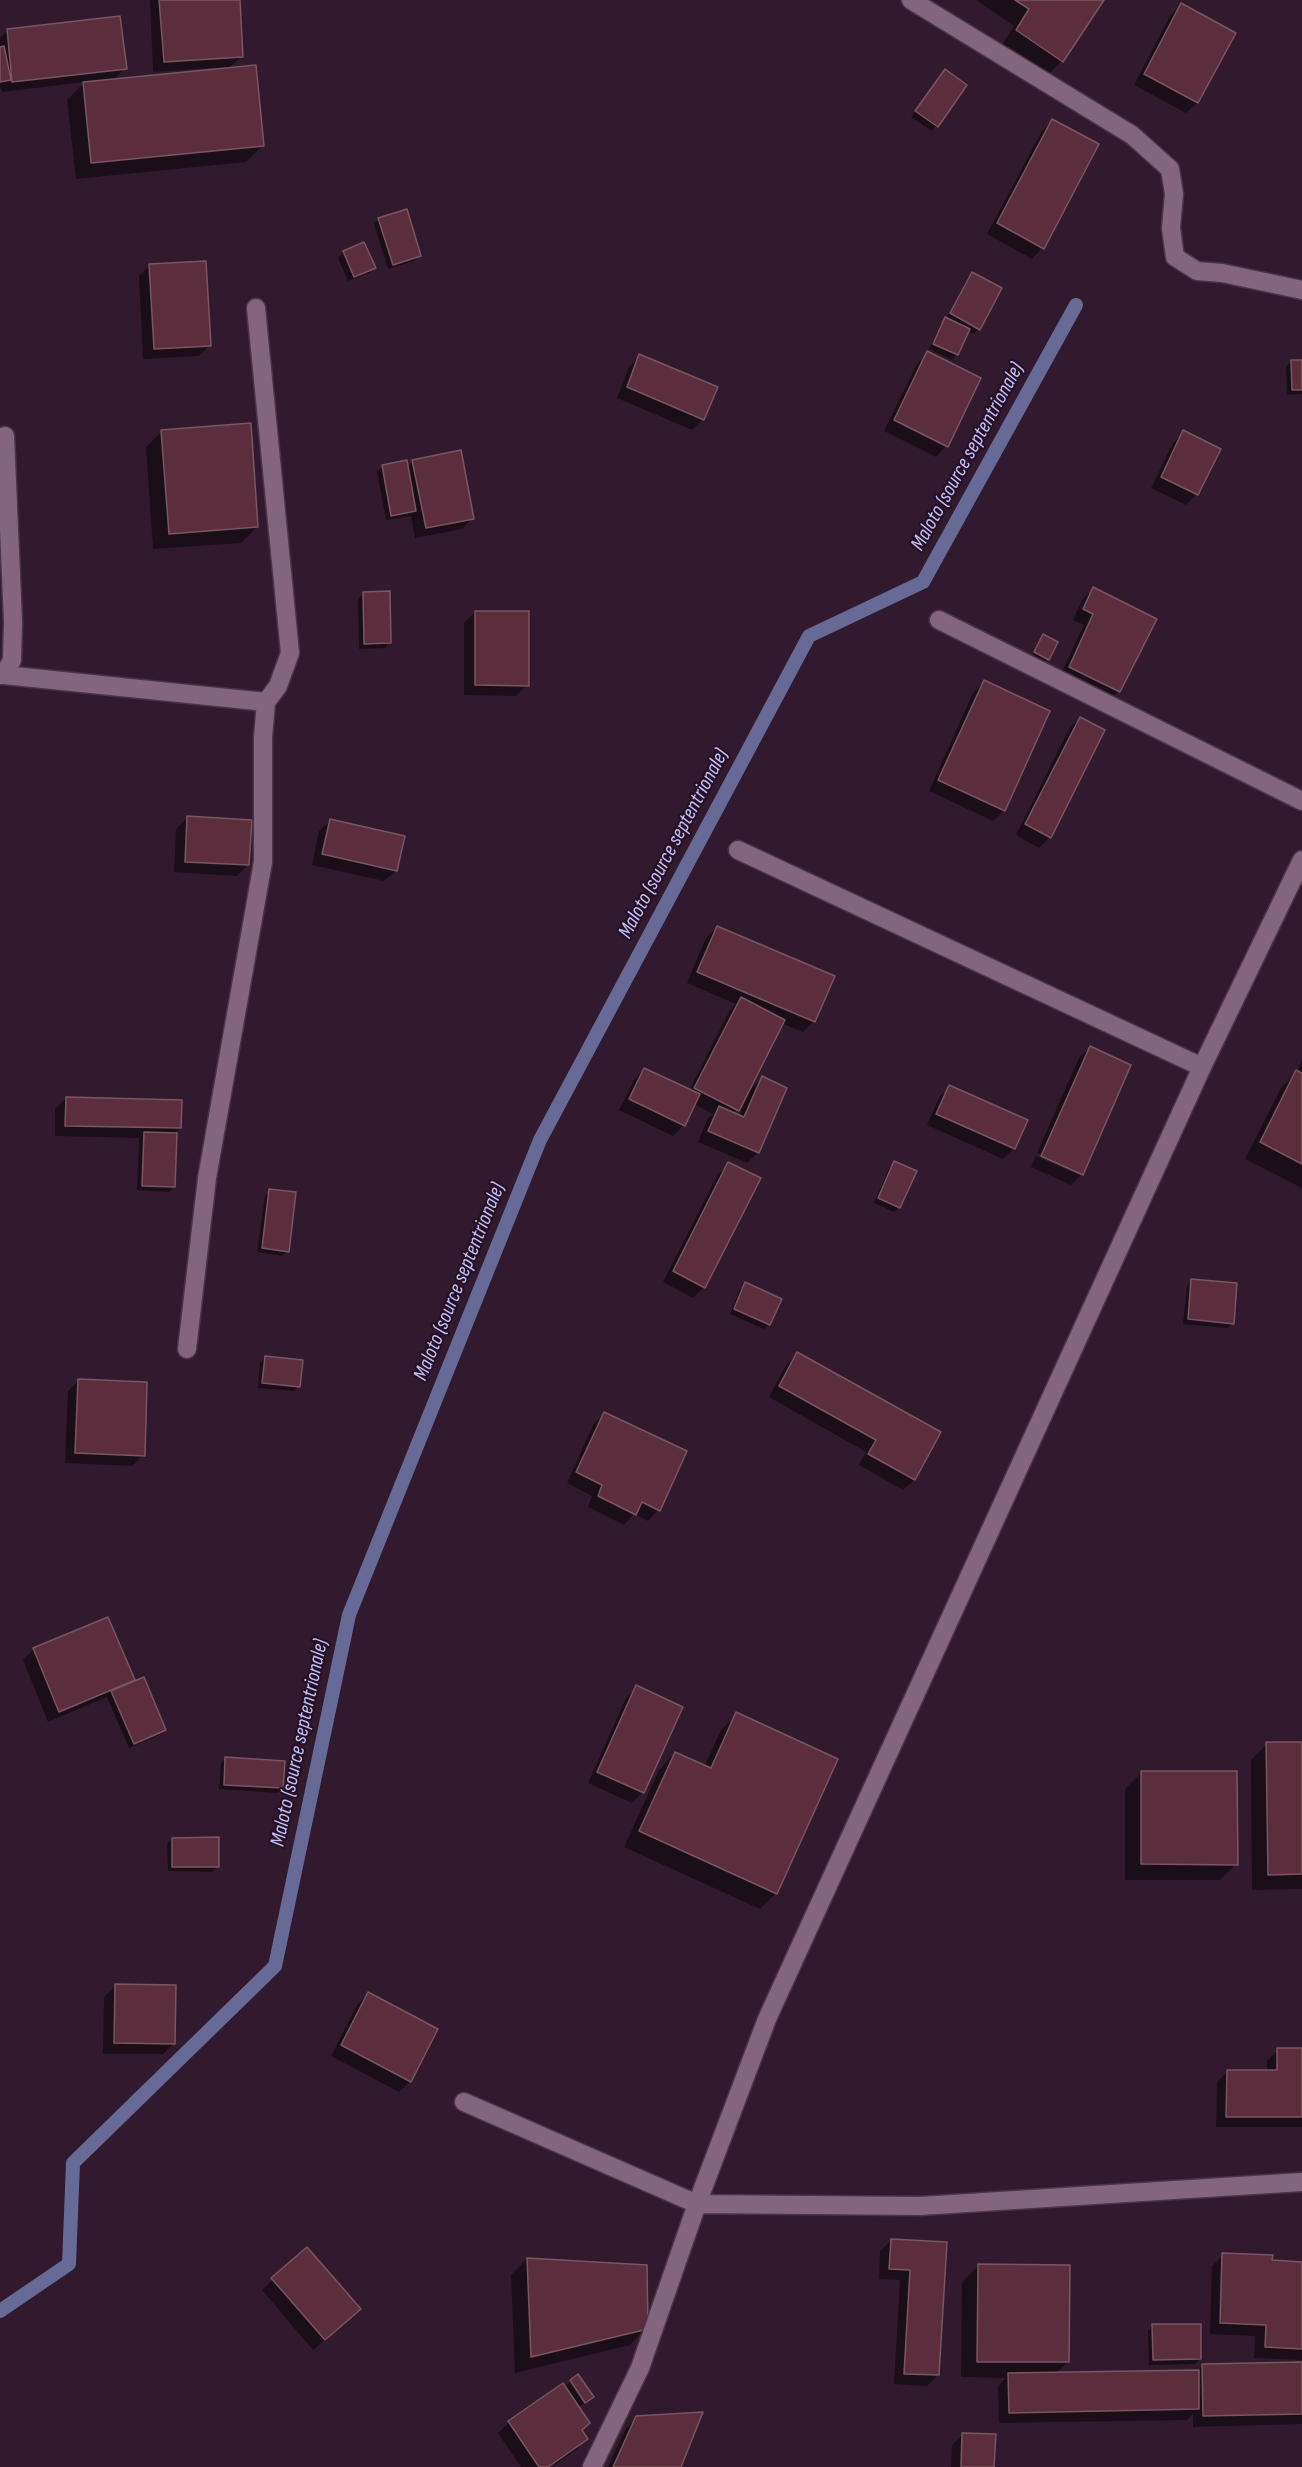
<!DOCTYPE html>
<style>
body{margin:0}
canvas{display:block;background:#311a2d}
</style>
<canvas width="1302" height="2467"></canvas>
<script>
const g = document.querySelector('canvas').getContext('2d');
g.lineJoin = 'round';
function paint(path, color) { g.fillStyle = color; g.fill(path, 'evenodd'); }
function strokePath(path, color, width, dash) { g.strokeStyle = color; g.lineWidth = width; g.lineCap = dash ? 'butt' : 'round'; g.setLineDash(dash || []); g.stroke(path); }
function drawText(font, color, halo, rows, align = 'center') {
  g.font = font + ' "Sofia Sans Condensed",sans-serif'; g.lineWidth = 4.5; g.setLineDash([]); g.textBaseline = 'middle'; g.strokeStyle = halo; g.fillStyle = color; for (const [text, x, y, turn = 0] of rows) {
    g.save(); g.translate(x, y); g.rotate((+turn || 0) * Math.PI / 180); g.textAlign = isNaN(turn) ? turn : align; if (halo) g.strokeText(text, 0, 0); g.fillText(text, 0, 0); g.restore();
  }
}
const shadow = new Path2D(`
 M150 0H238L242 56 228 69 262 146 246 162 76 179 67 100 85 82 2 92 1 87 0 89V38L7 31 125 68 112 81 213 71V68L153 72Z
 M976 0H1102L1062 61 1046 77 1001 46 1014 26Z
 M1181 5 1197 103 1186 113 1134 85 1170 16Z
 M945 71 965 86 932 131 911 117Z
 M1052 121 1042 248 1032 259 987 234 1042 131Z
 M379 219 419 256 414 261 388 269 374 224Z
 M364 244 374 268 369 273 348 281 338 258 343 252Z
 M150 265 210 345 199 356 143 359 139 276Z
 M973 274 979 329 974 334 968 331 957 354 952 360 929 349 941 324 946 319 967 279Z
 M928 353 946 446 936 457 884 431 917 364Z
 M640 356 703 419 692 430 617 398 629 367Z
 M1292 361H1302V394L1287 395 1286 366Z
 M162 431 257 527 241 543 153 549 146 447Z
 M1184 432 1219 449 1197 494 1186 505 1151 488 1173 443Z
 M413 461 473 518 462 529 415 538 411 516 386 520 377 471 383 466 407 468Z
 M1093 589 1119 691 1108 702 1059 678 1084 625 1073 620 1082 600Z
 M363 594 390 642 385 648 359 649 358 599Z
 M475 612 527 685 516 696 464 695V623Z
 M1044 636 1048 659 1042 664 1030 658Z
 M984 682 1004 810 993 821 929 791 973 693Z
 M1080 718 1050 837 1039 848 1016 835 1069 729Z
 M187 818 248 865 237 876 174 872 176 829Z
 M330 821 395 871 384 881 312 865 319 831Z
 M717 927 833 977 813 1022 803 1032 781 1023 734 1114 739 1116 750 1090 762 1078 785 1089 757 1153 747 1163 698 1142 708 1118 713 1114 694 1104 684 1125 673 1136 619 1110 634 1080 644 1069 689 1091 730 1010 736 1004 687 983 706 938Z
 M1090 1047 1082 1174 1071 1185 1031 1167 1036 1156 1079 1175V1171L1037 1153 1079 1058Z
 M1302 1060V1188L1245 1159 1281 1088 1295 1074Z
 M950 1087 1014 1148 1003 1159 927 1125 939 1098Z
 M66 1098 180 1128 174 1134V1186L169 1192 137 1190 139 1138 55 1136V1109Z
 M894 1163 899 1207 894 1212 874 1203 889 1168Z
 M729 1164 704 1287 693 1298 663 1282 718 1174Z
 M270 1191 287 1251 282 1256 257 1252 265 1196Z
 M1192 1281 1232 1323 1227 1328 1183 1324 1187 1286Z
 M746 1284 769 1324 764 1329 730 1314 740 1289Z
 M797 1354 939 1433 914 1480 903 1490 859 1465 866 1452 769 1397 786 1365Z
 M266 1358 299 1386 294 1391 258 1388 260 1363Z
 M79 1380 143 1455 132 1466 65 1463 68 1391Z
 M604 1414 658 1510 648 1521 634 1514 624 1525 588 1507 592 1496 567 1483 593 1425Z
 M34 1649 133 1680 128 1685 165 1730 159 1735 129 1748 107 1697 48 1722 23 1660Z
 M637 1687 643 1792 632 1803 588 1783 626 1698Z
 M737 1714 776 1893 760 1909 624 1847 659 1770 675 1753 704 1767 721 1730Z
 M1302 1743V1889L1252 1890 1251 1760 1267 1744Z
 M226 1758 282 1788 277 1793 219 1789 221 1763Z
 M1141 1773 1236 1864 1220 1880H1125V1789Z
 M172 1839 217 1867 212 1872 168 1871 167 1844Z
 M115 1986 174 2043 163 2054H103L104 1997Z
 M368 1994 410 2081 399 2092 331 2056 357 2005Z
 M1278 2050H1302V2127H1216L1217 2082 1228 2071 1267 2072V2061Z
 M891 2241 945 2244 938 2375 927 2386 894 2384 900 2280 879 2279 880 2251Z
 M307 2249 348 2320 313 2350 262 2290Z
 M1223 2255 1271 2262 1302 2263V2360L1254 2358 1255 2336 1210 2334 1212 2266Z
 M527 2259 646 2328 630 2345 515 2373 511 2275Z
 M979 2265 1068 2362 1055 2374 1196 2372 1203 2365 1302 2363V2424L1193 2427V2414L1187 2420 999 2423 998 2386 1006 2378 961 2377 962 2282Z
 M1153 2326 1200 2359 1195 2364 1149 2365 1148 2331Z
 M571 2381 592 2397 578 2408 581 2431 586 2439 576 2450 551 2467H521L498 2433 509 2423 562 2385 564 2388Z
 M637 2417 679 2467H608L626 2428Z
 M963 2434 992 2467H951L952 2445Z`);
const stream = new Path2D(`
 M0 2311 69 2264 73 2163 275 1966 349 1615 540 1140 809 636 923 582 1076 305`);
const building = new Path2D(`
 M159 0H240L243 57 164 62Z
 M1015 0H1104L1063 62 1016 30 1029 9Z
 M1181 3 1236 33 1198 103 1144 74Z
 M120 16 127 69 12 82 7 29Z
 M4 46 11 80 0 82V47Z
 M256 65 264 146 91 163 83 82Z
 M945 69 967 85 938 127 915 111Z
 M1052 119 1099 144 1044 249 997 223Z
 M407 209 421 256 393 265 378 218Z
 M364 242 376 268 354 277 343 251Z
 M206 261 211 346 154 349 149 264Z
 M972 272 1002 288 980 330 950 313Z
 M945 317 970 329 958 355 933 344Z
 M927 351 981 378 948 447 894 420Z
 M639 354 718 387 704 420 627 387Z
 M1291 360H1302V390H1292Z
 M251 423 258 527 169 534 161 430Z
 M1183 430 1221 449 1198 495 1161 477Z
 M461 450 474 519 426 528 412 460Z
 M407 460 416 511 391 516 382 465Z
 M1093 587 1157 619 1120 692 1069 667 1093 614 1083 609Z
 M390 591 391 643 364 644 363 592Z
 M475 611H529V686L475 685Z
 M1043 634 1058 642 1049 660 1034 652Z
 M984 680 1050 711 1005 811 938 780Z
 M1080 717 1105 730 1051 838 1025 824Z
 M187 816 252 820 249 865 185 862Z
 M330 819 405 836 397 871 322 854Z
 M717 926 835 976 815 1022 697 972Z
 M741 997 785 1020 739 1111 694 1088Z
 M1090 1046 1131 1065 1083 1175 1041 1156Z
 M644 1068 700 1094 685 1126 629 1099Z
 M1296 1070 1302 1073V1164L1260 1142Z
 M762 1076 787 1088 759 1153 708 1131 719 1106 744 1117Z
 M949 1085 1028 1120 1015 1149 936 1114Z
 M66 1097 182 1100 181 1128 65 1126Z
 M144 1132 177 1133 175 1187 142 1186Z
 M894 1161 917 1171 900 1208 878 1198Z
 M728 1162 761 1178 705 1288 673 1271Z
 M269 1189 296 1192 289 1252 262 1248Z
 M1191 1279 1237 1283 1234 1324 1188 1319Z
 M745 1282 782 1299 770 1325 734 1309Z
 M797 1352 941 1432 915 1480 868 1454 876 1440 779 1386Z
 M265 1356 303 1360 300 1387 262 1383Z
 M78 1379 147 1382 145 1456 75 1453Z
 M604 1412 687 1451 660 1511 642 1502 636 1515 598 1496 602 1485 576 1472Z
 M108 1617 135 1680 59 1712 33 1648Z
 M144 1677 166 1730 134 1744 111 1691Z
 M636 1685 683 1707 644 1793 597 1772Z
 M736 1712 838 1759 777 1894 639 1831 675 1752 711 1768Z
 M1266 1742H1302V1874L1268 1875Z
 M225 1757 285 1761 283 1788 224 1785Z
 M1141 1771H1237L1238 1865 1141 1864Z
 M219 1837V1867H172V1838Z
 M115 1984 176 1985 175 2044 114 2043Z
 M368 1992 438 2029 411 2082 341 2045Z
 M1277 2048H1302V2117H1226L1227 2070H1277Z
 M891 2239 947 2242 939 2375 904 2374 910 2270 889 2269Z
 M307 2247 361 2309 325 2340 271 2278Z
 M1222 2253 1273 2255 1272 2260 1302 2262V2349L1265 2347 1266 2325 1220 2323Z
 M527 2258 647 2265 648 2329 531 2357Z
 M978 2264 1070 2265 1069 2362H977Z
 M1152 2324H1201V2359L1153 2360Z
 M1302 2362V2414L1203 2416 1202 2364Z
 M1199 2370V2409L1009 2413 1008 2373Z
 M578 2374 594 2397 585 2403 570 2380Z
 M563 2383 590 2423 582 2430 588 2439 548 2467H539L508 2421Z
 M703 2412 681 2467H613L636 2416Z
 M962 2433 996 2434 994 2467H961Z`);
const minor = new Path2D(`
 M911 0 1132 135 1170 169 1174 194 1171 228 1175 257 1197 271 1222 273 1302 290
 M256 308 290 653 278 686 266 702
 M939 620 1302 801
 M0 675H4L12 660 13 622 5 436
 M4 675 266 702 263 737V862L207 1178 187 1349
 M738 850 1202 1067
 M464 2102 697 2204 920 2206 1302 2182
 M592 2467 640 2368 697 2204 767 2019 1202 1067 1302 860`);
const waterNames = [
 ["Maloto (source septentrionale)",968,457,-61],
 ["Maloto (source septentrionale)",674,844,-62],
 ["Maloto (source septentrionale)",460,1282,-68],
 ["Maloto (source septentrionale)",300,1743,-78]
];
paint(shadow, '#0007');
strokePath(stream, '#676a97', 14);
paint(building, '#5c2e3d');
strokePath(building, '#795660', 1.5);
strokePath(minor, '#483545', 21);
strokePath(minor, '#83667d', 18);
drawText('italic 21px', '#bec2fb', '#271023', waterNames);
</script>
